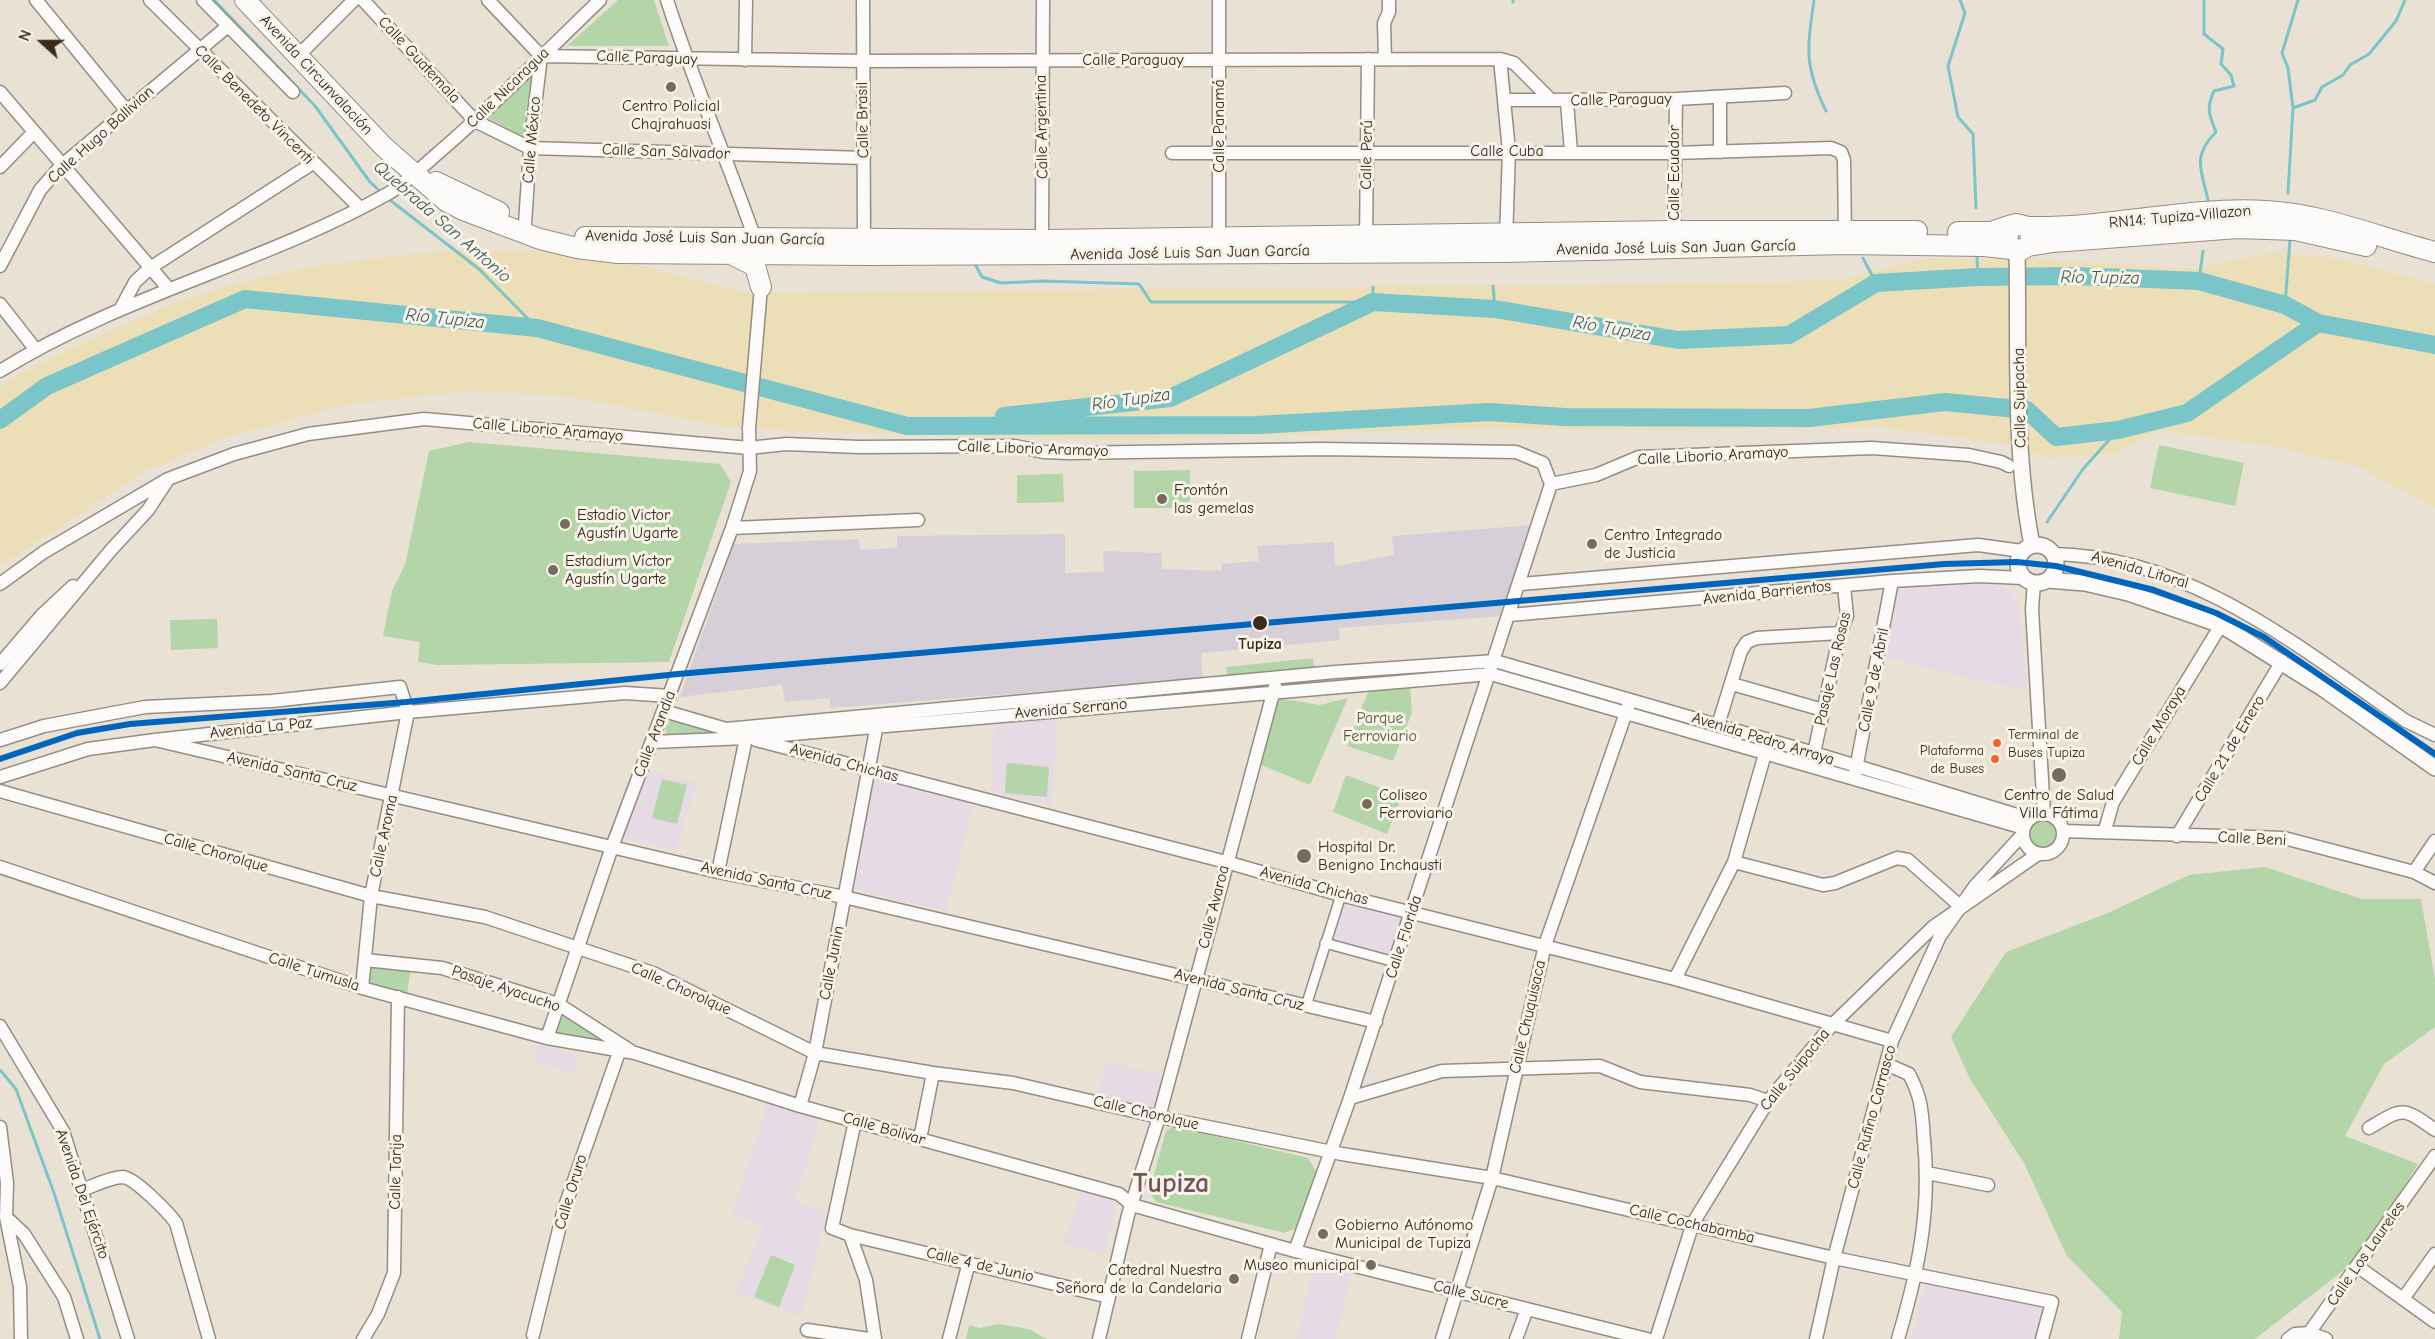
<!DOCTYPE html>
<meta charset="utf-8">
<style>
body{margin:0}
#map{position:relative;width:2435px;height:1339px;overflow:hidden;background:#e9e2d4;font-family:"Comic Neue",sans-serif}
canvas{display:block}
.north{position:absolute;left:12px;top:12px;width:60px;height:60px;-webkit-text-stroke:4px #f7f3e8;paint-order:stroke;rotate:291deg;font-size:16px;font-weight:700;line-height:24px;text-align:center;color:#3b2a1e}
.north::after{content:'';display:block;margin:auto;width:21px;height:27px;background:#3b2a1e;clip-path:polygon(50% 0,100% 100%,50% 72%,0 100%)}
</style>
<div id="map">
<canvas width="2435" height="1339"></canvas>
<div class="north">N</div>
</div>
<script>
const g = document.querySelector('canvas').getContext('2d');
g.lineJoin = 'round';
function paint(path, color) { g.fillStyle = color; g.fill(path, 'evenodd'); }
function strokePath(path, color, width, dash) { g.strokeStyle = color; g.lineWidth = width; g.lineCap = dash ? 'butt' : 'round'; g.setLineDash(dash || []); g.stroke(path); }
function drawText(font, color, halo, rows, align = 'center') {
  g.font = font + ' "Comic Neue",sans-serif'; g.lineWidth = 6; g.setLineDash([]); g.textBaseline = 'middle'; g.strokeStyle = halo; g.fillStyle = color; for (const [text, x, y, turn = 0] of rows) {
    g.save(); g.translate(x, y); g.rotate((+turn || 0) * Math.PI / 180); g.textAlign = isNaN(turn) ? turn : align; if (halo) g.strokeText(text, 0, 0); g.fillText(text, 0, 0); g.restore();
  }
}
const built = new Path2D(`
 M1990 583 2006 588 2019 603 2026 689 1966 678 1887 657 1897 589Z
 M1058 718 1052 806 992 792 994 724Z
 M645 770 697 783 675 850 619 836Z
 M872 776 974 804 946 911 850 889Z
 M1344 899 1403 915 1389 960 1330 943Z
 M539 1044 579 1056 573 1074 533 1060Z
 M1106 1061 1165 1076 1157 1104 1153 1107 1098 1096Z
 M768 1101 821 1118 794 1202 827 1211 801 1316 735 1293 764 1226 732 1214Z
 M1083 1188 1113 1196 1114 1213 1104 1255 1063 1244Z
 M1314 1263 1352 1272 1336 1339H1297Z
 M1926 1284 2046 1307 2037 1339H1911Z`);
const industrial = new Path2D(`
 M1533 525 1502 616 1339 628 1340 640 1201 653 1203 679 830 708V698L785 702 782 685 680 697 734 544 859 539 860 550 897 548V536L1065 534V573L1104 572 1103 551 1161 553 1162 569 1221 571 1222 564 1259 561 1257 546 1334 542 1335 566 1394 555 1392 536Z`);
const green = new Path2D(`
 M618 0H654L669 46H567Z
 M536 67 526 138 486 117Z
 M469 442 720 464 731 482 669 662 437 665 418 662 420 642 383 636 392 591 405 565 429 451Z
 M2159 445 2244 463 2235 506 2150 488Z
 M1190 470V508H1134V471Z
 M1063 474 1064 502 1017 503V475Z
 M217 619 218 648 171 650 170 620Z
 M1313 658 1314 670 1228 679 1226 667Z
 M1410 686 1412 712 1393 761 1347 746 1368 692Z
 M1348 698 1310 785 1259 764 1274 701 1283 699 1320 705Z
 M678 720 715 732 674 738 666 733 665 726 670 721Z
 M1007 763 1049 767 1047 797 1005 793Z
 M1346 775 1402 796 1387 834 1333 812Z
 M662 779 687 785 677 824 652 818Z
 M2029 834a14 14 0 1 1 28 0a14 14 0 1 1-28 0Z
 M2265 867 2362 899H2421L2435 979V1027L2384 1064 2345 1136 2418 1164 2362 1256 2255 1339H2119L2122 1312 2067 1256 2024 1163 1970 1079 1951 1037 2006 952 2108 913 2189 875Z
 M367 963 411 967 407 995 366 986Z
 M560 1008 626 1051 551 1037Z
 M1174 1126 1308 1158 1316 1171 1296 1228 1285 1233 1156 1202 1149 1192 1166 1131Z
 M771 1255 795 1265 779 1307 754 1297Z
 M998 1324 1029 1329 1047 1339H966L969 1325 979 1328Z`);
const sand = new Path2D(`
 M465 250 533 251 646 267 747 293 1732 283 1840 280 1922 259H2034L2192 269 2276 252 2340 259 2435 284V507L2356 466 2276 447 2158 430 2115 453 2047 458 2005 444 1879 427 1655 430 1489 428 1124 440 786 431 723 426 560 395 466 391 350 404 233 435 143 472 0 566V386L6 381C74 347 143 312 216 290 296 265 382 256 465 250Z`);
const stream = new Path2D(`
 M214 0 315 106 370 182 382 193
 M1814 0C1807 49 1804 66 1826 111
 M1960 0 1965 13 1948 66 1958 117 1973 134 1976 208
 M2204 0V34L2223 49 2221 64 2231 75 2234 86 2214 91C2206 108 2209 115 2216 132 2192 156 2201 169 2208 200
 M1513 2V0
 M2293 108 2315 100 2322 87 2343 75 2350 65 2369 54 2396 21 2405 0
 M2288 193 2293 108 2288 68 2282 53 2298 0
 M386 197 479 269 537 328
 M1977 257 1978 277
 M1863 258 1876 283
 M974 262 982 277 1001 283 1043 281 1139 284 1151 302H1373V287
 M2199 281 2203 251
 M1493 286 1495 309
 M2285 305 2290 239
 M2047 522 2083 469 2118 430
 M0 1070 16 1089 54 1193 100 1339`);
const river = new Path2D(`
 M1004 416 1170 398 1373 302 1495 309 1678 340 1789 335 1876 283 1978 277 2075 276 2199 281 2285 305 2318 323
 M0 420 47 386 245 299 537 328 907 426 1257 425 1489 412 1565 417 1809 418 1945 402 2027 410 2056 437 2118 430 2187 413 2318 323 2435 345`);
const pedestrian = new Path2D(`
 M1325 943 1395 962
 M1306 1006 1341 895`);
const minor = new Path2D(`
 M36 0 126 110
 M150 0 360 208
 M203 0 293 92
 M363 0 475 121 530 148 864 158
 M488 0 541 56 863 61 1500 59 1514 63 1551 100 1676 99 1785 93
 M667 0C693 81 727 159 755 239
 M863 0 864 240
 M298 56 354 0
 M1385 59 1384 23 1389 12V0
 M1500 59 1509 151 1506 239
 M745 60 746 0
 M0 92 168 288
 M1504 100H1551
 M1567 102 1571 152
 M1720 152V97
 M1172 153H1673L1831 148 1841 152 1844 160 1845 236
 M0 167 33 133
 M525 224 530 148 541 56
 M1674 238 1676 99
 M1366 241 1368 59
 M1219 242V0
 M1042 245 1043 0
 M0 266 40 190 61 166 228 26
 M0 304 36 350
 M120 310 135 282 150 268 313 163
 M0 371C122 295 265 263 389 193 409 181 427 162 445 147 499 100 549 49 600 0
 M732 528 918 520
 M2053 554C2190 556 2299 647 2406 721L2435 735
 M2034 583 2032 609 2044 814
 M0 584 44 552 168 479 234 454 308 434 424 419 749 448 786 444 859 447 1015 446 1044 452 1069 453 1323 449 1516 452 1543 463 1551 484 1596 475 1639 457 1872 448 1969 455 2001 462 2009 466
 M1521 584 1978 545 2022 551
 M1510 615 1892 581 1979 576 2023 578
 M0 664 42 615 73 586
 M0 683 111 550 148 510 167 481
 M1732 684 1823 710
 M664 711 726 729 1335 672 1495 661 1814 753 2030 819
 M1718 725 1741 651 1747 642 1757 638 1840 633
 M0 740 44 726 145 707 272 701 400 687 408 712 371 896 362 988
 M155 740 718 872 844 897 1376 1022
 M756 740 1226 862 1341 895 1675 979 1892 1041
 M652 742 746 738 1491 674 2024 828
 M1814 753 1840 633 1847 616 1844 586
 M1855 774 1892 581
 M0 777 88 749 155 740 408 712 625 693 670 696
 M0 791 371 896 485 917 653 973 815 1053 933 1073 1013 1083 1159 1117 1342 1154 1492 1178 1834 1258 2052 1302 2042 1339
 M2023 834a20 20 0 1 1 40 0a20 20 0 1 1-40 0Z
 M2105 830 2113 802 2221 625
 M2063 831 2284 838 2414 872 2435 883
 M2177 836 2282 661
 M1734 862 1823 885 1835 883 1897 858 1908 860 1960 906
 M0 867 362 988 547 1038 635 1053 800 1106 1119 1194 1132 1205 1295 1251 1647 1339
 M718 872 746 738
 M2414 872 2435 841
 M365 960 442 968 558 1004 631 1051
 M1675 979 1734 862 1767 747
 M0 1026 63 1131 128 1339
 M547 1038 612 847 732 528 750 471 749 428 761 287
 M1886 1064 1909 1074C1922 1098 1922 1113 1924 1140 1931 1212 1918 1271 1898 1339
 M1350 1098 1442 1071 1600 1066 1640 1082 1750 1095 1768 1101
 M800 1106 815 1053 878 719
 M855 1121 832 1228 850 1235 866 1280 875 1339
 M0 1127 7 1183 6 1217 20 1287 21 1339
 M2369 1128C2403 1108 2402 1106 2435 1130
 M920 1139 933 1073
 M1927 1173 1988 1185
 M82 1190C93 1186 111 1177 123 1177 135 1178 169 1213 176 1223L209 1339
 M6 1217 24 1234 64 1297 77 1339
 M850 1235 1109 1297
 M1295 1251 1350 1098 1551 484
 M2357 1266 2435 1322
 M2403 1299 2435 1254
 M807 1330 869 1339
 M533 1335 564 1209 619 1052
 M363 1339 378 1314 394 1273 398 997
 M949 1339 969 1262
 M1099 1339 1128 1215 1159 1117 1275 686
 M1248 1339 1271 1244
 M1442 1339 1492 1178 1545 945 1629 704
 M1516 1339 1527 1309
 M1656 1339 1693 1223 1768 1101 1832 1025 1933 927 2038 854
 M1816 1339 1834 1258 1892 1041 1940 936 1975 886 2023 834
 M2288 1339 2295 1334 2309 1333 2435 1156
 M2304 1339 2309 1333 2326 1339`);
const tertiary = new Path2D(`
 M2017 250C2019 347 2013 449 2032 545
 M2018 564a19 19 0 1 1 38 0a19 19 0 1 1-38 0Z
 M2047 580 2085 583 2128 593 2221 625 2322 688 2435 768`);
const trunk = new Path2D(`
 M245 0 384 147 446 201 463 210 540 239 577 248 618 253 868 255 1505 252 1845 244 1984 246 2021 250 2028 246 2032 239 2028 227 2016 224 2009 228 2007 241 2012 248
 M436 182 499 212
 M2028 227C2108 229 2187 206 2266 211 2324 214 2380 238 2435 252
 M1958 232H1991L2012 225
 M585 237 1043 240 1674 231H1917
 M2028 246 2053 242 2238 228 2295 230 2366 246
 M733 255 755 266 761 287`);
const rail1 = new Path2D(`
 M0 759 77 733 130 724 406 702 678 674 1944 564 2017 562 2056 566 2154 590 2216 613 2264 637 2435 754`);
const markers = [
 [671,87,6,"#786a5e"],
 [1162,499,6,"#786a5e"],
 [565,524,6,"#786a5e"],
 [1592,544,6,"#786a5e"],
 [553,570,6,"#786a5e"],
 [1260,623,8,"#3b2a1e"],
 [1997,743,5,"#f26522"],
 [1995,759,5,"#f26522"],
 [2059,775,8,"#786a5e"],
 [1367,804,6,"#786a5e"],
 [1304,856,8,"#786a5e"],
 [1323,1234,6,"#786a5e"],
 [1371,1265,6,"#786a5e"],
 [1234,1279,6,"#786a5e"]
];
const busNames = [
 ["Terminal de",2008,735],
 ["Buses Tupiza",2008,753],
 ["Plataforma",1984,751,"right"],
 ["de Buses",1984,769,"right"]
];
const streetNames = [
 ["Calle Paraguay",647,58,2],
 ["Calle Guatemala",419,60,47],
 ["Calle Paraguay",1133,60],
 ["Avenida Circunvalación",316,75,47],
 ["Calle Nicaragua",508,88,-44],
 ["Calle Paraguay",1621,100,-1],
 ["Calle Benedeto Vincenti",254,105,45],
 ["Calle Brasil",863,120,-91],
 ["Calle Panamá",1219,126,-90],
 ["Calle Argentina",1042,127,-91],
 ["Calle Hugo Ballivian",101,135,-42],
 ["Calle México",532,140,-85],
 ["Calle Cuba",1507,151],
 ["Calle San Salvador",666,152,2],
 ["Calle Perú",1367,155,-89],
 ["Calle Ecuador",1674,173,-90],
 ["RN14: Tupiza-Villazon",2180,217,-5],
 ["Avenida José Luis San Juan García",705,238,1],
 ["Avenida José Luis San Juan García",1676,248,-1],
 ["Avenida José Luis San Juan García",1190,253,-1],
 ["Calle Suipacha",2020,398,-91],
 ["Calle Liborio Aramayo",548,430,5],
 ["Calle Liborio Aramayo",1033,449,2],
 ["Calle Liborio Aramayo",1713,456,-3],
 ["Avenida Litoral",2140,570,16],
 ["Avenida Barrientos",1767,593,-6],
 ["Pasaje Las Rosas",1833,669,-77],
 ["Calle 9 de Abril",1874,680,-79],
 ["Avenida Serrano",1071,709,-5],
 ["Calle Moraya",2159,726,-59],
 ["Avenida La Paz",261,728,-6],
 ["Calle Arandia",655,734,-69],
 ["Avenida Pedro Arraya",1763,739,17],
 ["Calle 21 de Enero",2230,749,-59],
 ["Avenida Chichas",844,763,15],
 ["Avenida Santa Cruz",292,772,13],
 ["Calle Aroma",384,836,-78],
 ["Calle Beni",2252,839,3],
 ["Calle Chorolque",216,853,16],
 ["Avenida Santa Cruz",766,881,12],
 ["Avenida Chichas",1314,886,15],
 ["Calle Avaroa",1214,907,-76],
 ["Calle Florida",1404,937,-72],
 ["Calle Junin",832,963,-79],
 ["Calle Tumusla",314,972,18],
 ["Pasaje Ayacucho",506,989,19],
 ["Calle Chorolque",681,989,24],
 ["Avenida Santa Cruz",1239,990,14],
 ["Calle Chuquisaca",1528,1017,-77],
 ["Calle Suipacha",1795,1070,-51],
 ["Calle Chorolque",1146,1113,13],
 ["Calle Rufino Carrasco",1872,1117,-75],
 ["Calle Bolivar",884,1129,16],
 ["Calle Tarija",396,1172,-89],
 ["Calle Oruro",571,1192,-73],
 ["Avenida Del Ejército",82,1194,71],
 ["Calle Cochabamba",1692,1224,13],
 ["Calle Los Laureles",2366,1254,-55],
 ["Calle 4 de Junio",980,1265,13],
 ["Calle Sucre",1471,1295,14]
];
const poiNames = [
 ["Centro Policial",671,106,"center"],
 ["Chajrahuasi",671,124,"center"],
 ["Frontón",1174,490],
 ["las gemelas",1174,508],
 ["Estadio Victor",577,515],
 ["Agustín Ugarte",577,533],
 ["Centro Integrado",1604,535],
 ["de Justicia",1604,553],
 ["Estadium Víctor",565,561],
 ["Agustín Ugarte",565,579],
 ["Coliseo",1379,795],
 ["Ferroviario",1379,813],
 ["Centro de Salud",2059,795,"center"],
 ["Villa Fátima",2059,813,"center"],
 ["Hospital Dr.",1318,847],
 ["Benigno Inchausti",1318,865],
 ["Gobierno Autónomo",1335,1225],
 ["Municipal de Tupiza",1335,1243],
 ["Museo municipal",1359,1265,"right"],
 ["Catedral Nuestra",1222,1270,"right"],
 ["Señora de la Candelaria",1222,1288,"right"]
];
const stopNames = [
 ["Tupiza",1260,644]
];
const parkNames = [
 ["Parque",1380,718],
 ["Ferroviario",1380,736]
];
const waterNames = [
 ["Quebrada San Antonio",442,222,41],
 ["Río Tupiza",2100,278,1],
 ["Río Tupiza",445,319,6],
 ["Río Tupiza",1612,329,10],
 ["Río Tupiza",1131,400,-8]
];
const townNames = [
 ["Tupiza",1171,1184]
];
paint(built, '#e6dae4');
paint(industrial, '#d6cfd7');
paint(green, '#b3d5a7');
paint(sand, '#ecdeb6');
strokePath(stream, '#7ac5c7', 3);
strokePath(river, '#7ac5c7', 18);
strokePath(pedestrian, '#938d84', 12);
strokePath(minor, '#938d84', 15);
strokePath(tertiary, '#938d84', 18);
strokePath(trunk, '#938d84', 22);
strokePath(pedestrian, '#fcfbf9', 9);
strokePath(minor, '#fcfbf9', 12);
strokePath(tertiary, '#fcfbf9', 15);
strokePath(trunk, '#fcfbf9', 20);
strokePath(rail1, '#0065bd', 6);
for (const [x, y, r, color] of markers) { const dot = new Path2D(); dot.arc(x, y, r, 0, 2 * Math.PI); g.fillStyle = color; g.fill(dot); strokePath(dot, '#f7f3e8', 2); }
drawText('14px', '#3b2a1e', '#f7f3e8', busNames, 'left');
drawText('16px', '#3b2a1e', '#f7f3e8', streetNames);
drawText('16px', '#3b2a1e', '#f7f3e8', poiNames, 'left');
drawText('bold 16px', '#3b2a1e', '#f7f3e8', stopNames);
drawText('16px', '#525a3c', '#f7f3e8', parkNames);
drawText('italic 18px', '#405c57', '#f7f3e8', waterNames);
drawText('bold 28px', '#75545d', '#f7f3e8', townNames);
</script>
